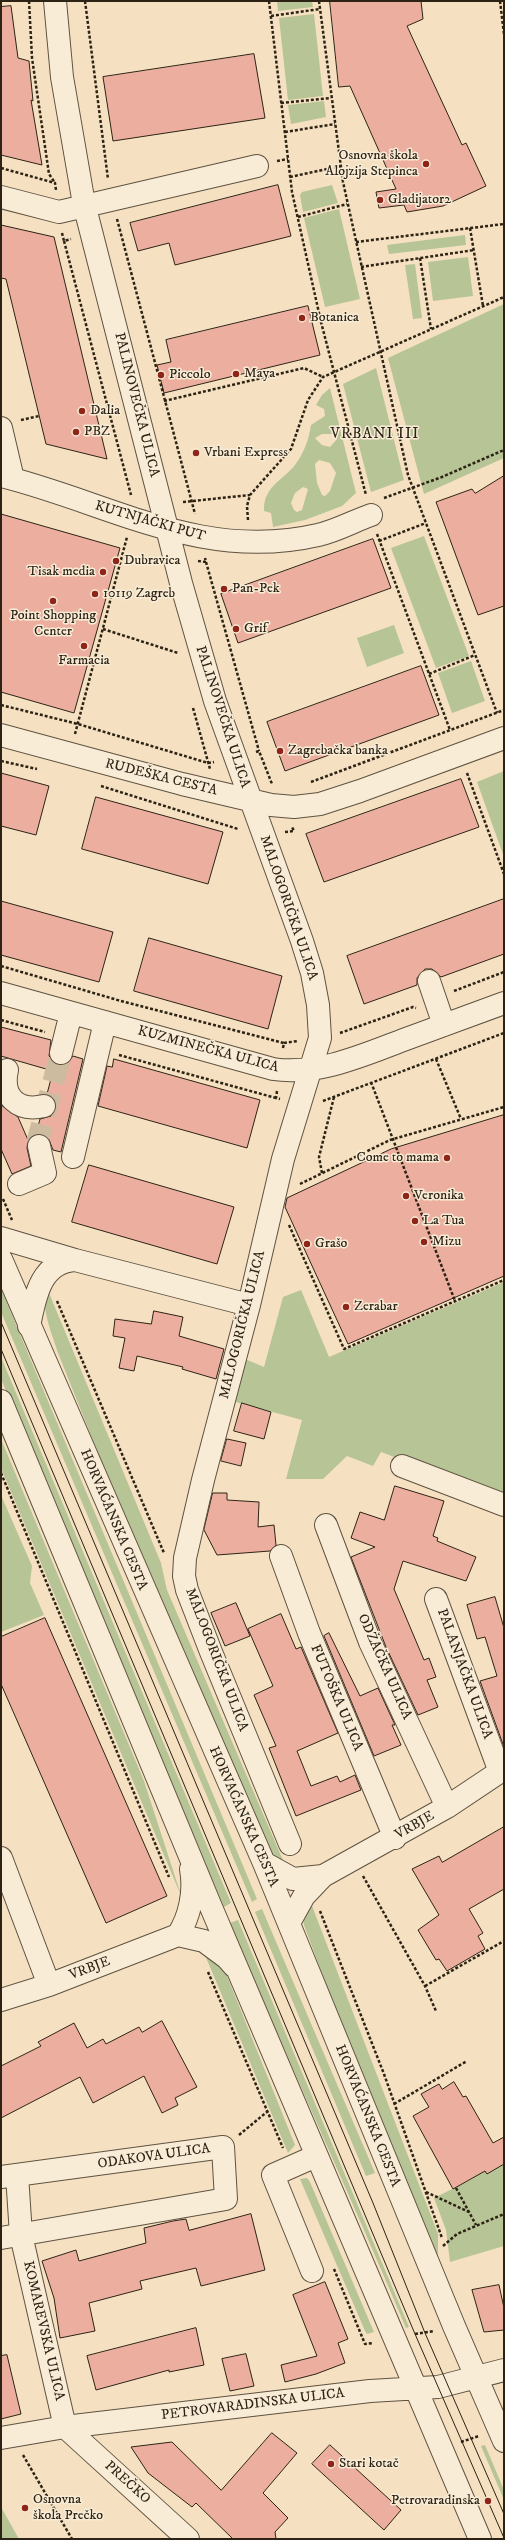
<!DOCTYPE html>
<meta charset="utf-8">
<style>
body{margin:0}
#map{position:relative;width:505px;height:2540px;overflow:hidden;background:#f5e1c1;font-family:"IM FELL DW Pica",serif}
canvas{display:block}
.frame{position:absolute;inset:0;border:2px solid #2d2315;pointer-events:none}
</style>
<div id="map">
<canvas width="505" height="2540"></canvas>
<div class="frame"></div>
</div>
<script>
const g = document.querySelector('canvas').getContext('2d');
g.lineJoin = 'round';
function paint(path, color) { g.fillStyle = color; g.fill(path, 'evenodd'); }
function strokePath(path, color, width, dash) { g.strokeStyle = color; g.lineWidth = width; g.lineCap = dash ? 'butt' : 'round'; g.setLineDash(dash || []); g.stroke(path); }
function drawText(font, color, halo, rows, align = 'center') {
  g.font = font + ' "IM FELL DW Pica",serif'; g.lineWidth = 3; g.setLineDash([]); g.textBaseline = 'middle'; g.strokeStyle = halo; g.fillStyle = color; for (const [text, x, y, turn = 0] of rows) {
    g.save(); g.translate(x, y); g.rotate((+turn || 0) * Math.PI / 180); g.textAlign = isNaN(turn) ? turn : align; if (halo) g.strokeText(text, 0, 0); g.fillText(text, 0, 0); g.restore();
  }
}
const green = new Path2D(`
 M277 1H312L313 7 278 11Z
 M314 14 323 96 288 100 279 18Z
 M324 101 326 117 291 124 288 105Z
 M332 185 338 203 303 212 300 195 302 192Z
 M339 209 360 299 325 307 304 218Z
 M465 235 466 245 389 254 387 245Z
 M468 257 473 296 433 301 428 262Z
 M415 264 422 318 413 319 405 265Z
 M504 304V458L424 494 388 358Z
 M376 368 404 480 371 492 343 384Z
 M330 388 356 493 342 506 305 520 273 527 271 513 264 511C263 487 282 481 295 465 304 453 309 439 311 425L325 416 324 409 316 405 322 395ZM322 434H333L337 439 330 447 322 445 315 438ZM319 460 330 463 336 473 330 491 325 496 322 495 317 483 315 464ZM303 487 308 489 302 510 297 512 294 510 291 503 295 493Z
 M424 536 469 656 436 668 391 548Z
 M394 625 404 653 367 667 357 638Z
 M471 661 485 701 452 713 438 673Z
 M504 771V857L477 782Z
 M504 1282V1498L381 1452 373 1466 347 1456 323 1479H286L302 1420 232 1401 245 1359 264 1367 283 1297 301 1290 329 1357Z
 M47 1288 161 1563 167 1590 288 1872 270 1862 164 1618 58 1353C52 1333 40 1308 47 1288Z
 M1 1289 257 1899 252 1902 1 1312Z
 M1 1357 231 1903 224 1907 1 1379Z
 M1 1439 144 1781 182 1898 1 1468Z
 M1 1495 32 1566 30 1583 44 1615 1 1632Z
 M309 1898 438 2234V2262L369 2100 304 1925 303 1916Z
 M262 1909 375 2173 366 2176 255 1912Z
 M238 1920 409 2327 406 2328C349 2192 287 2059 230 1923Z
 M202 1948 225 1971 295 2145 288 2153Z
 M504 2164V2246L450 2262 446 2230 434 2198 472 2179 482 2165 487 2174Z
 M307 2178 310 2182 374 2332 367 2334 365 2331 300 2179Z
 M485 2445 504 2490V2500L481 2446Z
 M1 2507 19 2539H1Z`);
const building = new Path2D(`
 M330 1H421L423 19 407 26 462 145 466 143 486 186 443 206 407 212 404 205 379 208 376 192 396 189 350 86 339 87Z
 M11 6 18 58 29 61 33 101 31 100 42 165 1 155V7Z
 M254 54 265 118 113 141 103 77Z
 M278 185 291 236 175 265 169 243 138 251 130 223Z
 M1 225 54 237 107 459 46 444 6 279 1 278Z
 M308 306 320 355 164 393 157 365 171 362 166 340Z
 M504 476V606L478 615 436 502 472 489 475 493Z
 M1 514 120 548 74 713 1 692Z
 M373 539 391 588 238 643 221 594Z
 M421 666 439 715 285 771 267 722Z
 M1 773 49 786 36 835 1 826Z
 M461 779 479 827 324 882 306 834Z
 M96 797 223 832 208 884 82 849Z
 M504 899V954L441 977 432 969H425L417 978V985L364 1004 347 956Z
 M1 901 113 932 99 982 1 955Z
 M149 938 282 976 268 1029 134 991Z
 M1 1027 51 1040 49 1056 58 1065H65L73 1056 83 1059 61 1152 53 1150 48 1137 36 1134 40 1119 51 1116 56 1110 54 1099 47 1094 53 1071 1 1056Z
 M114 1059 260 1100 247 1148 98 1106 107 1066 112 1067Z
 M1 1105 18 1117 28 1140 27 1148 31 1166 12 1174 1 1149Z
 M504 1115V1276L348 1344 285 1207 287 1198 391 1149Z
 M89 1165 234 1207 217 1264 72 1222Z
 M154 1311 183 1317 179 1336 224 1349 216 1379 182 1369 183 1367 137 1356 134 1371 119 1368 125 1338 113 1336 115 1319 151 1324Z
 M242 1403 271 1412 264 1439 234 1431Z
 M227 1439 246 1443 241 1466 221 1461Z
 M395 1486 444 1501 433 1536 438 1538 437 1541 476 1557 466 1581 403 1561 394 1589 424 1660 429 1658 436 1677 427 1680 438 1707 418 1715 386 1647 351 1557 375 1547 351 1538 360 1512 384 1520Z
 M213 1493H227V1500L259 1502 258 1527 274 1525 276 1545 270 1551 217 1555 204 1530Z
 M495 1597 504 1628V1747L480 1681 497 1676 485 1637 477 1639 467 1605Z
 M236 1603 250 1636 225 1646 211 1613Z
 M281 1614 296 1649 301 1647 338 1733 297 1751 311 1786 337 1776 340 1782 355 1775 361 1790 296 1816 269 1748 276 1746 254 1695 273 1686 248 1629Z
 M45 1618 167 1896 106 1923 1 1684V1637Z
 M329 1633 360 1696 378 1688 395 1725H392L401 1745 374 1756 324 1636Z
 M504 1827V1889L469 1909 483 1933 478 1936 485 1949 447 1971 439 1959 436 1960 418 1930 439 1915 412 1869 439 1856 442 1862Z
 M162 2021 197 2087 175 2098 178 2105 162 2113 144 2076 93 2103 80 2077 1 2118V2066L41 2046 38 2042 74 2023 87 2048 103 2039 106 2044 139 2027 142 2032Z
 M454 2082 463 2097 466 2096 493 2143 504 2137V2164L487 2174 485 2171 453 2189 413 2116 429 2107 421 2094 439 2084 442 2089Z
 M251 2214 265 2270 201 2286 196 2268 140 2281 142 2289 89 2303 95 2331 60 2338 54 2298 42 2261 76 2250 79 2261 146 2243 144 2228 173 2221 186 2219 189 2230Z
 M325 2282 348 2339 338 2343 345 2363 316 2374 285 2382 281 2365 317 2356 293 2295Z
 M499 2285 504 2308V2330L484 2332 472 2290Z
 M196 2328 204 2365 169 2372V2370L96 2390 87 2356Z
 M246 2354 254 2386 230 2391 222 2359Z
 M7 2355 21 2414 1 2419V2356Z
 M272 2433 297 2453 263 2493 288 2518 275 2532 276 2539H233L196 2503 192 2507 148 2473 131 2447 172 2442 221 2490Z
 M330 2445 401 2510 384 2530 312 2464Z`);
const minorTunnel = new Path2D(`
 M39 1146 38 1140 61 1053`);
const path = new Path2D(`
 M29 1 32 58 49 174 55 183
 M85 1 108 179
 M269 1 292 192 321 322 366 495
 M319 1 343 182 408 475 497 713
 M500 1 504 34
 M271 16 320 9
 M281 103 331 98
 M285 132 335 124
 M277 161 288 159
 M1 168 55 183 56 190
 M290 177 341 166
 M298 217 347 204
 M117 219 195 514
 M470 228 483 306
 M62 233 64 241 71 239
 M64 241 131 495
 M356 242 504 224
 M420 258 431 329
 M361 267 474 250
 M164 401 304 368 323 377
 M21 420 39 416
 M384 498 442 477 504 450
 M183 502 250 495
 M248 520 247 506 250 495 291 449 308 400 323 377 504 297
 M377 534 450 730
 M379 541 426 523
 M198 561 206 562 205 558
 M206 562 259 751
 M103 629 178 653
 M429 674 475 655
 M1 705 78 724 208 763 214 762
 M193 708 210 769
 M75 734 127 537
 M256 752 259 751 272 784
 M1 761 37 769
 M467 773 504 874
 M311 782 504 710
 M101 786 238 829
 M285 832 294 831 292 827
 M1 966 121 1001 284 1043
 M454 991 504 972
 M1 1020 45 1032
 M340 1033 413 1007 416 1008
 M283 1048 284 1043 298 1041
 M119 1055 276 1098
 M436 1059 461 1119
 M371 1082 455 1301
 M277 1091 276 1098 280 1099
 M323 1101 504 1033
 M322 1173 319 1157 334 1097
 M300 1184 390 1140 504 1107
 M3 1199 12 1220
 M289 1225 344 1349 504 1280
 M57 1301 164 1553
 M1 1473 169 1877
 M363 1876 425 1986 436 2011
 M320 1911 384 2074 442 2238
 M208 1972 283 2148
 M425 1986 504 1941
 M394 2104 467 2061
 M239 2135 268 2111
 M456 2188 476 2225
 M426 2192 469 2212
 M443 2246 457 2234 504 2214
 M334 2269 365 2344 373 2343
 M415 2334 434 2331
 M461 2442 479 2436
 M23 2455 72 2539`);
const minor = new Path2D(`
 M55 1 62 77 84 204 181 583 215 701 302 941 312 973 318 1005 320 1038 283 1159 249 1305 203 1480 185 1558 184 1576 187 1590 211 1652 290 1844
 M1 197 59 212 257 166
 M1 428 13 479
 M1 476C110 503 201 562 318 535 336 531 354 521 371 515
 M1 735 182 784 271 805 294 807 320 804 360 791 504 738
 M429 981 444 1025
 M1 993 273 1069C318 1076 366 1054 406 1039 439 1027 471 1015 504 1003
 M61 1053 71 1013
 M7 1070C1 1097 18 1112 44 1106
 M73 1157 105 1022
 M19 1184 45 1173 39 1146
 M1 1238 75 1260 249 1305
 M1 1259 264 1863 454 2326 504 2441
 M29 1326C35 1298 40 1262 75 1260
 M1 1401 211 1907 480 2539
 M402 1466 504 1505
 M326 1525 370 1642 447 1807
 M281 1556 309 1633 395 1838
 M436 1599 500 1772
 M1 1858 49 1985
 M264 1863 293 1879 323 1876
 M289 1923 304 1896 323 1876 447 1807 504 1769
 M178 1935C190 1916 195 1892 191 1869
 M1 2000 49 1985 178 1935 204 1941 227 1958 234 1966
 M17 2175 21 2235 65 2427 188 2539
 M1 2177 223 2147 226 2199 1 2238
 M312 2271 273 2175 316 2156
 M1 2438 65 2427 370 2391 438 2387 504 2370`);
const tram = new Path2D(`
 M1 1322 373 2203 425 2333 504 2514
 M1 1349 415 2334 504 2538`);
const markers = [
 [426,164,4,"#8f2418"],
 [380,200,4,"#8f2418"],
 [302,318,4,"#8f2418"],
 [236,374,4,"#8f2418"],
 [161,375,4,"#8f2418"],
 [82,411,4,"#8f2418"],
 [76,432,4,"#8f2418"],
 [196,453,4,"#8f2418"],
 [116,561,4,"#8f2418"],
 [103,572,4,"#8f2418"],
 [224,589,4,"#8f2418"],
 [95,594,4,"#8f2418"],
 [53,601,4,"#8f2418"],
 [236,629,4,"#8f2418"],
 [84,646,4,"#8f2418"],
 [280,751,4,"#8f2418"],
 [447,1158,4,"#8f2418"],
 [406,1196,4,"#8f2418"],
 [415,1221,4,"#8f2418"],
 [424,1242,4,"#8f2418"],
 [307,1244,4,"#8f2418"],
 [346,1307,4,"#8f2418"],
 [331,2464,4,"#8f2418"],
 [488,2501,4,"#8f2418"],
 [25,2508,4,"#8f2418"]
];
const poiNames = [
 ["Osnovna škola",418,156,"right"],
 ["Alojzija Stepinca",418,172,"right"],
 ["Gladijator2",388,200],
 ["Botanica",310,318],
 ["Maya",244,374],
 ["Piccolo",169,375],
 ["Dalia",90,411],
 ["PBZ",84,432],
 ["Vrbani Express",204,453],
 ["Dubravica",124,561],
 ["Tisak media",95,572,"right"],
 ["Pan-Pek",232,589],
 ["10119 Zagreb",103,594],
 ["Point Shopping",53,616,"center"],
 ["Center",53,632,"center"],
 ["Grif",244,629],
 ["Farmacia",84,661,"center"],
 ["Zagrebačka banka",288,751],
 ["Come to mama",439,1158,"right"],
 ["Veronika",414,1196],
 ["La Tua",423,1221],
 ["Mizu",432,1242],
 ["Grašo",315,1244],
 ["Zerabar",354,1307],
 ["Stari kotač",339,2464],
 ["Osnovna",33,2500],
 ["škola Prečko",33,2516],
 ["Petrovaradinska",480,2501,"right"]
];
const streetNames = [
 ["PALINOVEČKA ULICA",136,405,76],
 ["KUTNJAČKI PUT",150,522,16],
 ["PALINOVEČKA ULICA",222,717,72],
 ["RUDEŠKA CESTA",161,778,14],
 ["MALOGORIČKA ULICA",288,908,71],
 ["KUZMINEČKA ULICA",208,1050,15],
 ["MALOGORIČKA ULICA",243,1325,-76],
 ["HORVAĆANSKA CESTA",113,1520,67],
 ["MALOGORIČKA ULICA",216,1660,69],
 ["ODŽAČKA ULICA",384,1667,66],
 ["PALANJAČKA ULICA",464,1674,70],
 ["FUTOŠKA ULICA",336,1698,67],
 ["HORVAĆANSKA CESTA",243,1817,66],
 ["VRBJE",415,1826,-30],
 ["VRBJE",90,1969,-21],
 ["HORVAĆANSKA CESTA",367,2116,68],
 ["ODAKOVA ULICA",154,2157,-8],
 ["KOMAREVSKA ULICA",43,2331,77],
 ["PETROVARADINSKA ULICA",253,2405,-7],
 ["PREČKO",127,2483,42]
];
const neighbourhoodNames = [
 ["VRBANI III",375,435]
];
paint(green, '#b7c496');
paint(building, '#ecaf9f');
strokePath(building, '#2d2315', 1);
strokePath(minorTunnel, '#cdbb9f', 22, [22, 11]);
strokePath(minor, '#5f5240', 24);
strokePath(path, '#2d2315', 2.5, [3, 2]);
strokePath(minor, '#f8ecd7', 22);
strokePath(tram, '#2d2315', 1);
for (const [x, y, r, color] of markers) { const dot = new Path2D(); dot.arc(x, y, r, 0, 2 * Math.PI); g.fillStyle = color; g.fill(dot); strokePath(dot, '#f8ecd7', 1.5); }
drawText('14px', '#2d2315', '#f8ecd7', poiNames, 'left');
drawText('14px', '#2d2315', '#f8ecd7', streetNames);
g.letterSpacing = '1px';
drawText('15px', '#2d2315', '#f8ecd7', neighbourhoodNames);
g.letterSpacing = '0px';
</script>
